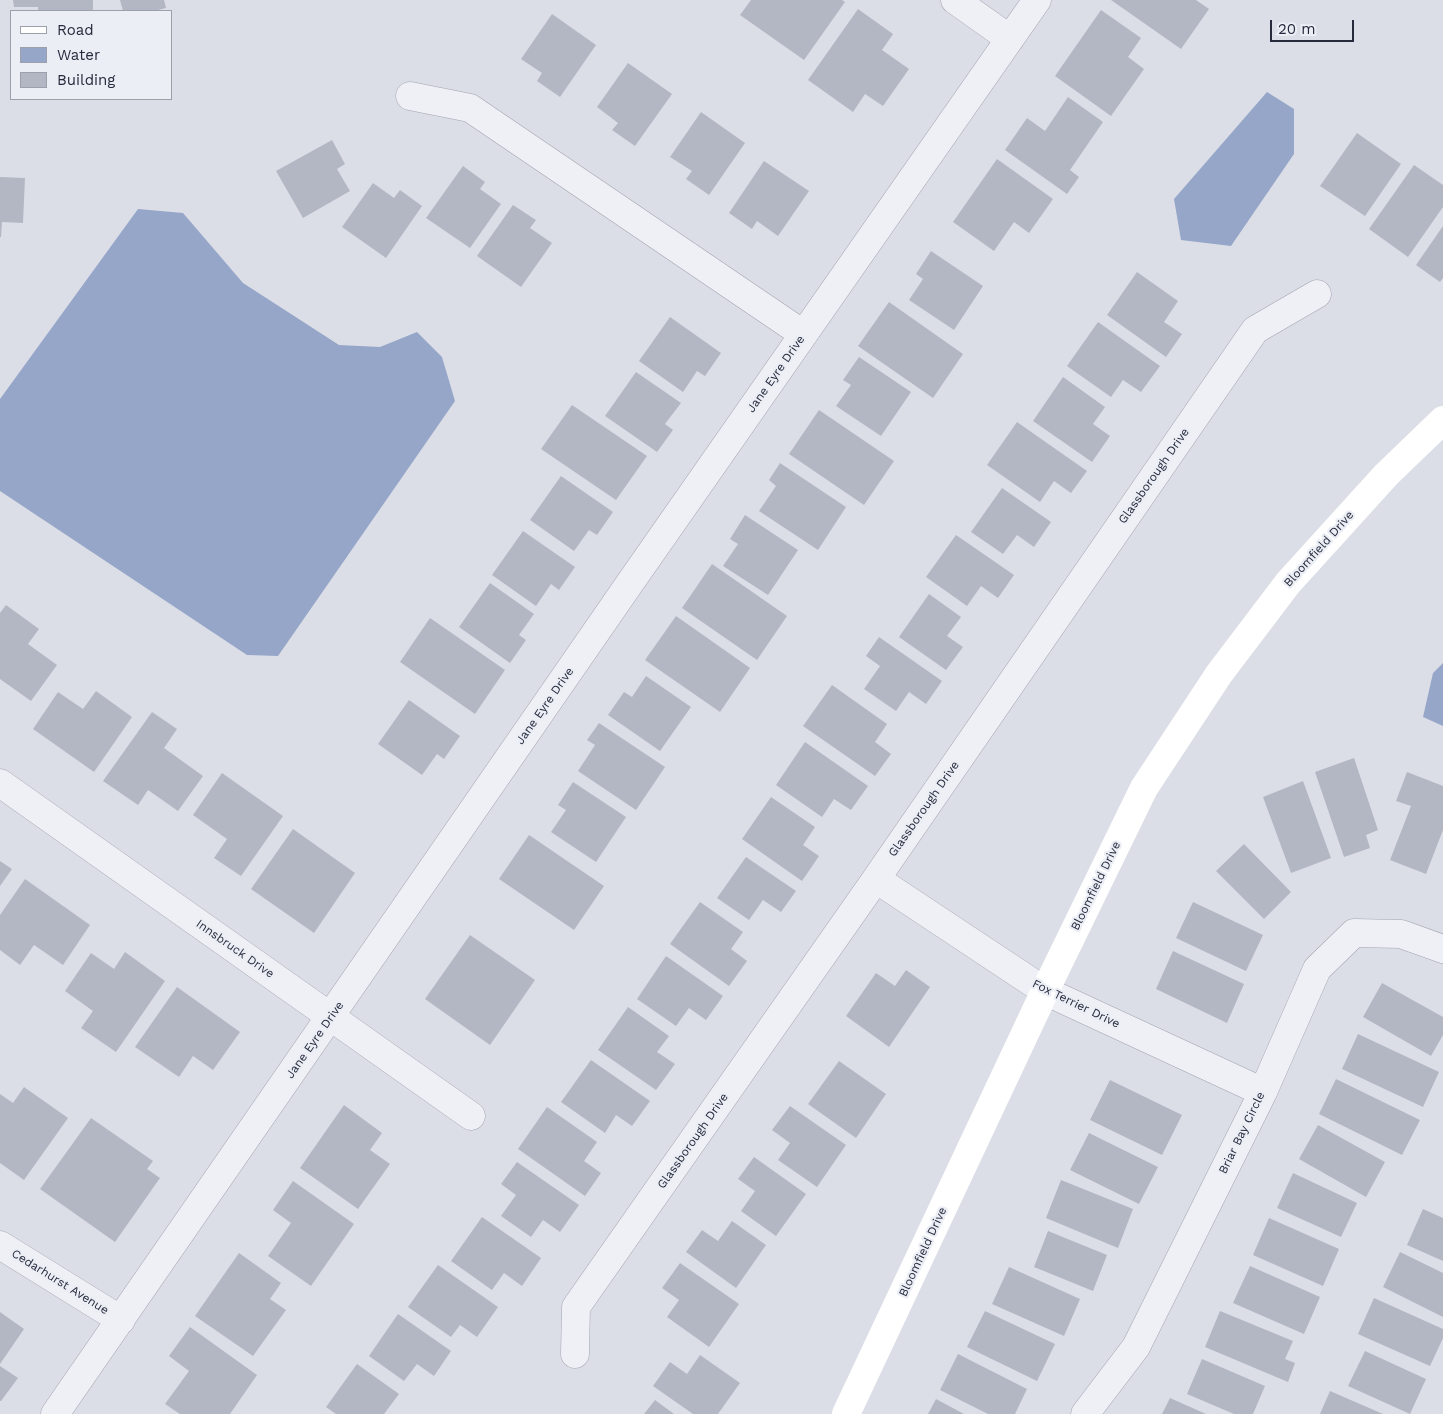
<!DOCTYPE html>
<style>
body{margin:0}
#map{position:relative;width:1443px;height:1414px;overflow:hidden;background:#dcdee7;font-family:"Work Sans",sans-serif}
canvas{display:block}
.legend{position:absolute;left:10px;top:10px;width:162px;height:90px;box-sizing:border-box;background:#ebeef4;border:1px solid #9ca0ab;margin:0;padding:6px 9px;list-style:none;font-size:15px;color:#252a3d}
.legend li{display:flex;align-items:center;gap:10px;height:25px}
.legend b{width:25px;border:1px solid #9ca0ab}
.scale{position:absolute;left:1270px;top:20px;width:84px;height:22px;box-sizing:border-box;border:2px solid #252a3d;border-top:0;padding-left:6px;font-size:15px;line-height:18px;white-space:nowrap;color:#252a3d;-webkit-text-stroke:4px #ebeef4;paint-order:stroke}
</style>
<div id="map">
<canvas width="1443" height="1414"></canvas>
<ul class="legend">
<li><b style="height:6px;background:#fff"></b>Road</li>
<li><b style="height:14px;background:#95a6c8"></b>Water</li>
<li><b style="height:14px;background:#b3b7c3"></b>Building</li>
</ul>
<div class="scale">20 m</div>
</div>
<script>
const g = document.querySelector('canvas').getContext('2d');
g.lineJoin = 'round';
function paint(path, color) { g.fillStyle = color; g.fill(path, 'evenodd'); }
function strokePath(path, color, width, dash) { g.strokeStyle = color; g.lineWidth = width; g.lineCap = dash ? 'butt' : 'round'; g.setLineDash(dash || []); g.stroke(path); }
function drawText(font, color, halo, rows, align = 'center') {
  g.font = font + ' "Work Sans",sans-serif'; g.lineWidth = 4.5; g.setLineDash([]); g.textBaseline = 'middle'; g.strokeStyle = halo; g.fillStyle = color; for (const [text, x, y, turn = 0] of rows) {
    g.save(); g.translate(x, y); g.rotate((+turn || 0) * Math.PI / 180); g.textAlign = isNaN(turn) ? turn : align; if (halo) g.strokeText(text, 0, 0); g.fillText(text, 0, 0); g.restore();
  }
}
const water = new Path2D(`
 M1267 92 1294 109V154L1231 246 1181 240 1174 199Z
 M138 209 183 213 243 283 339 345 380 347 417 332 442 357 455 401 278 656 247 655 0 491V399Z
 M1443 663V726L1423 717 1433 673Z`);
const building = new Path2D(`
 M13 0H93V11H38V7H14Z
 M120 0H164L166 8 154 11H123Z
 M751 0H842L845 2 804 60 740 15Z
 M1111 0H1196L1209 9 1181 49Z
 M858 9 893 34 882 50 909 69 883 106 865 94 853 112 808 80Z
 M1101 10 1141 38 1128 57 1144 69 1111 116 1055 76Z
 M552 14 596 45 560 97 537 81 542 73 521 59Z
 M628 63 672 94 635 146 612 130 618 123 597 107Z
 M1068 97 1103 122 1070 170 1079 177 1067 194 1005 150 1027 118 1045 131Z
 M701 112 745 143 709 195 686 179 692 171 670 157Z
 M1357 133 1401 164 1365 216 1320 186Z
 M332 140 345 164 337 169 350 191 303 218 276 171Z
 M997 159 1053 199 1029 233 1014 222 994 251 953 222Z
 M764 161 809 191 778 236 757 221 752 229 729 213Z
 M1414 165 1443 185V207L1408 257 1369 229Z
 M463 166 485 182 480 189 501 204 470 248 426 218Z
 M0 177 25 178 23 223 2 222 1 237H0Z
 M373 183 394 198 400 190 422 206 386 258 342 227Z
 M513 205 536 220 530 228 552 243 521 287 477 256Z
 M1443 226V278L1440 282 1416 265Z
 M931 251 983 286 954 330 909 300 923 279 916 274Z
 M1137 272 1178 301 1164 322 1182 334 1166 357 1107 315Z
 M889 302 963 354 933 398 858 346Z
 M670 317 721 353 705 376 697 371 683 392 639 361Z
 M1098 322 1160 366 1141 392 1123 380 1111 397 1067 366Z
 M859 357 911 392 881 436 836 406 851 385 843 380Z
 M636 372 681 403 665 424 673 430 657 452 605 416Z
 M1063 377 1105 407 1093 424 1110 436 1092 462 1033 421Z
 M572 405 647 456 616 500 541 449Z
 M819 410 894 461 864 505 789 454Z
 M1017 422 1087 471 1071 493 1054 481 1040 502 987 465Z
 M780 463 846 507 818 550 759 511 776 486 769 480Z
 M561 476 613 512 597 535 589 530 574 551 530 520Z
 M1002 488 1051 522 1034 547 1017 535 1003 554 971 532Z
 M745 515 798 550 768 595 723 566 738 544 730 539Z
 M523 531 575 567 559 590 551 584 536 606 492 575Z
 M956 535 1014 575 998 598 981 586 967 606 926 577Z
 M712 564 787 616 757 660 682 608Z
 M490 583 534 614 519 635 526 640 510 663 459 627Z
 M929 594 961 617 947 636 963 647 946 670 899 637Z
 M6 605 39 629 28 644 57 665 31 701 0 679V613Z
 M676 616 750 668 720 712 645 660Z
 M430 618 505 670 475 714 400 662Z
 M879 637 942 681 926 704 909 692 896 711 864 689 880 666 866 656Z
 M646 676 691 707 660 751 608 715 624 692 632 697Z
 M832 685 887 724 875 742 891 754 875 776 803 726Z
 M96 691 132 717 94 772 33 729 58 692 83 709Z
 M409 700 460 736 444 759 437 754 422 775 378 744Z
 M152 712 177 729 164 748 203 776 178 811 148 790 138 805 103 781Z
 M599 723 665 767 636 810 578 771 595 745 587 740Z
 M805 742 868 786 851 810 834 799 822 817 776 785Z
 M1354 758 1378 830 1366 835 1370 848 1344 857 1315 772Z
 M1407 772 1443 786V830L1426 874 1390 860 1411 806 1396 801Z
 M222 773 283 816 241 876 214 858 227 839 193 815Z
 M1303 781 1331 858 1291 873 1263 797Z
 M573 782 626 817 596 862 551 832 566 810 558 805Z
 M771 797 815 827 803 845 819 856 802 881 742 839Z
 M293 829 355 873 314 933 251 889Z
 M529 835 604 886 574 930 499 879Z
 M1244 844 1291 892 1264 919 1216 871Z
 M746 857 796 891 781 912 763 900 749 920 717 898Z
 M0 861 12 869 0 886Z
 M25 879 90 925 63 965 34 945 20 965 0 950V915Z
 M700 902 743 932 731 949 747 961 729 986 670 944Z
 M1193 902 1263 935 1246 971 1176 938Z
 M470 935 535 980 490 1045 425 999Z
 M1173 951 1244 984 1227 1023 1156 989Z
 M125 952 165 981 116 1052 81 1028 93 1011 65 991 91 953 114 969Z
 M666 956 723 996 706 1020 689 1008 676 1026 637 999Z
 M906 970 930 987 889 1047 846 1016 876 973 895 986Z
 M1382 983 1443 1017V1035L1431 1056 1363 1017Z
 M177 987 240 1032 213 1070 193 1056 179 1077 135 1047Z
 M628 1007 669 1036 657 1052 675 1064 656 1090 598 1050Z
 M1358 1034 1439 1072 1423 1107 1342 1069Z
 M591 1060 650 1101 632 1126 616 1115 605 1133 561 1102Z
 M839 1061 886 1094 856 1138 808 1104Z
 M1336 1079 1420 1120 1402 1155 1319 1114Z
 M1110 1080 1182 1115 1162 1155 1090 1120Z
 M24 1087 68 1118 24 1180 0 1163V1094L13 1103Z
 M344 1105 382 1133 370 1150 390 1164 358 1209 300 1168Z
 M790 1106 846 1145 817 1187 778 1160 790 1143 772 1130Z
 M547 1107 597 1142 584 1161 601 1173 585 1196 518 1149Z
 M91 1118 153 1161 147 1169 160 1178 115 1242 40 1189Z
 M1318 1125 1385 1162 1366 1197 1299 1159Z
 M1089 1133 1158 1167 1139 1204 1070 1170Z
 M754 1157 806 1194 776 1236 741 1211 755 1191 738 1179Z
 M517 1162 579 1205 560 1232 543 1220 531 1237 501 1216 516 1195 501 1184Z
 M1293 1173 1357 1203 1341 1237 1277 1208Z
 M1061 1180 1133 1209 1118 1248 1046 1218Z
 M293 1181 354 1224 311 1286 268 1256 291 1223 273 1210Z
 M1423 1209 1443 1218V1261L1407 1245Z
 M482 1217 541 1258 522 1286 504 1273 492 1290 451 1261Z
 M1269 1218 1339 1249 1323 1286 1253 1255Z
 M732 1221 766 1245 736 1288 686 1252 702 1230 718 1241Z
 M1048 1231 1107 1255 1093 1291 1034 1267Z
 M1400 1252 1443 1273V1317L1383 1287Z
 M239 1253 281 1283 270 1299 286 1310 253 1356 195 1316Z
 M680 1263 739 1304 709 1347 667 1317 679 1300 662 1288Z
 M438 1265 498 1307 477 1337 460 1325 451 1337 408 1307Z
 M1250 1266 1320 1297 1304 1334 1233 1303Z
 M1009 1267 1080 1299 1064 1336 992 1304Z
 M1374 1298 1443 1329V1338L1430 1366 1358 1334Z
 M985 1311 1055 1344 1037 1381 967 1347Z
 M1220 1311 1293 1341 1285 1359 1295 1363 1288 1382 1205 1347Z
 M0 1312 24 1329 0 1364Z
 M398 1314 451 1351 434 1376 417 1364 404 1381 369 1356Z
 M190 1327 257 1375 230 1414H180L165 1404 189 1371 169 1356Z
 M1365 1351 1426 1379 1410 1414 1348 1386Z
 M958 1354 1027 1389 1015 1414H988L940 1390Z
 M700 1355 740 1383 718 1414H693L653 1386 670 1362 687 1374Z
 M1202 1359 1265 1386 1253 1414H1234L1187 1394Z
 M357 1364 399 1394 384 1414H336L326 1407Z
 M0 1366 18 1378 1 1401H0Z
 M1330 1391 1383 1414H1320Z
 M1170 1398 1206 1414H1162Z
 M936 1399 964 1414H928Z
 M655 1400 674 1414H644Z`);
const street = new Path2D(`
 M955 0 1010 39
 M410 96 470 108 803 334
 M0 783 471 1116
 M876 879 1045 991 1263 1092
 M0 1245 121 1320
 M575 1354 576 1307 876 879 1255 330 1317 294
 M55 1414 632 580 1037 0
 M1085 1414 1136 1347 1263 1092 1317 969 1354 933 1401 934 1443 949`);
const secondary = new Path2D(`
 M846 1414 1045 991 1144 788 1219 674 1288 583 1386 475 1443 420`);
const streetNames = [
 ["Jane Eyre Drive",776,374,-55],
 ["Glassborough Drive",1154,476,-55],
 ["Bloomfield Drive",1319,549,-48],
 ["Jane Eyre Drive",545,706,-55],
 ["Glassborough Drive",924,809,-55],
 ["Bloomfield Drive",1096,886,-64],
 ["Innsbruck Drive",235,949,35],
 ["Fox Terrier Drive",1076,1004,26],
 ["Jane Eyre Drive",315,1040,-55],
 ["Briar Bay Circle",1242,1133,-64],
 ["Glassborough Drive",693,1141,-55],
 ["Bloomfield Drive",923,1252,-65],
 ["Cedarhurst Avenue",60,1282,32]
];
paint(water, '#95a6c8');
paint(building, '#b3b7c3');
strokePath(street, '#a1a4b1', 29);
strokePath(street, '#eff0f5', 28);
strokePath(secondary, '#fff', 28);
drawText('12px', '#252a3d', '#ebeef4', streetNames);
</script>
